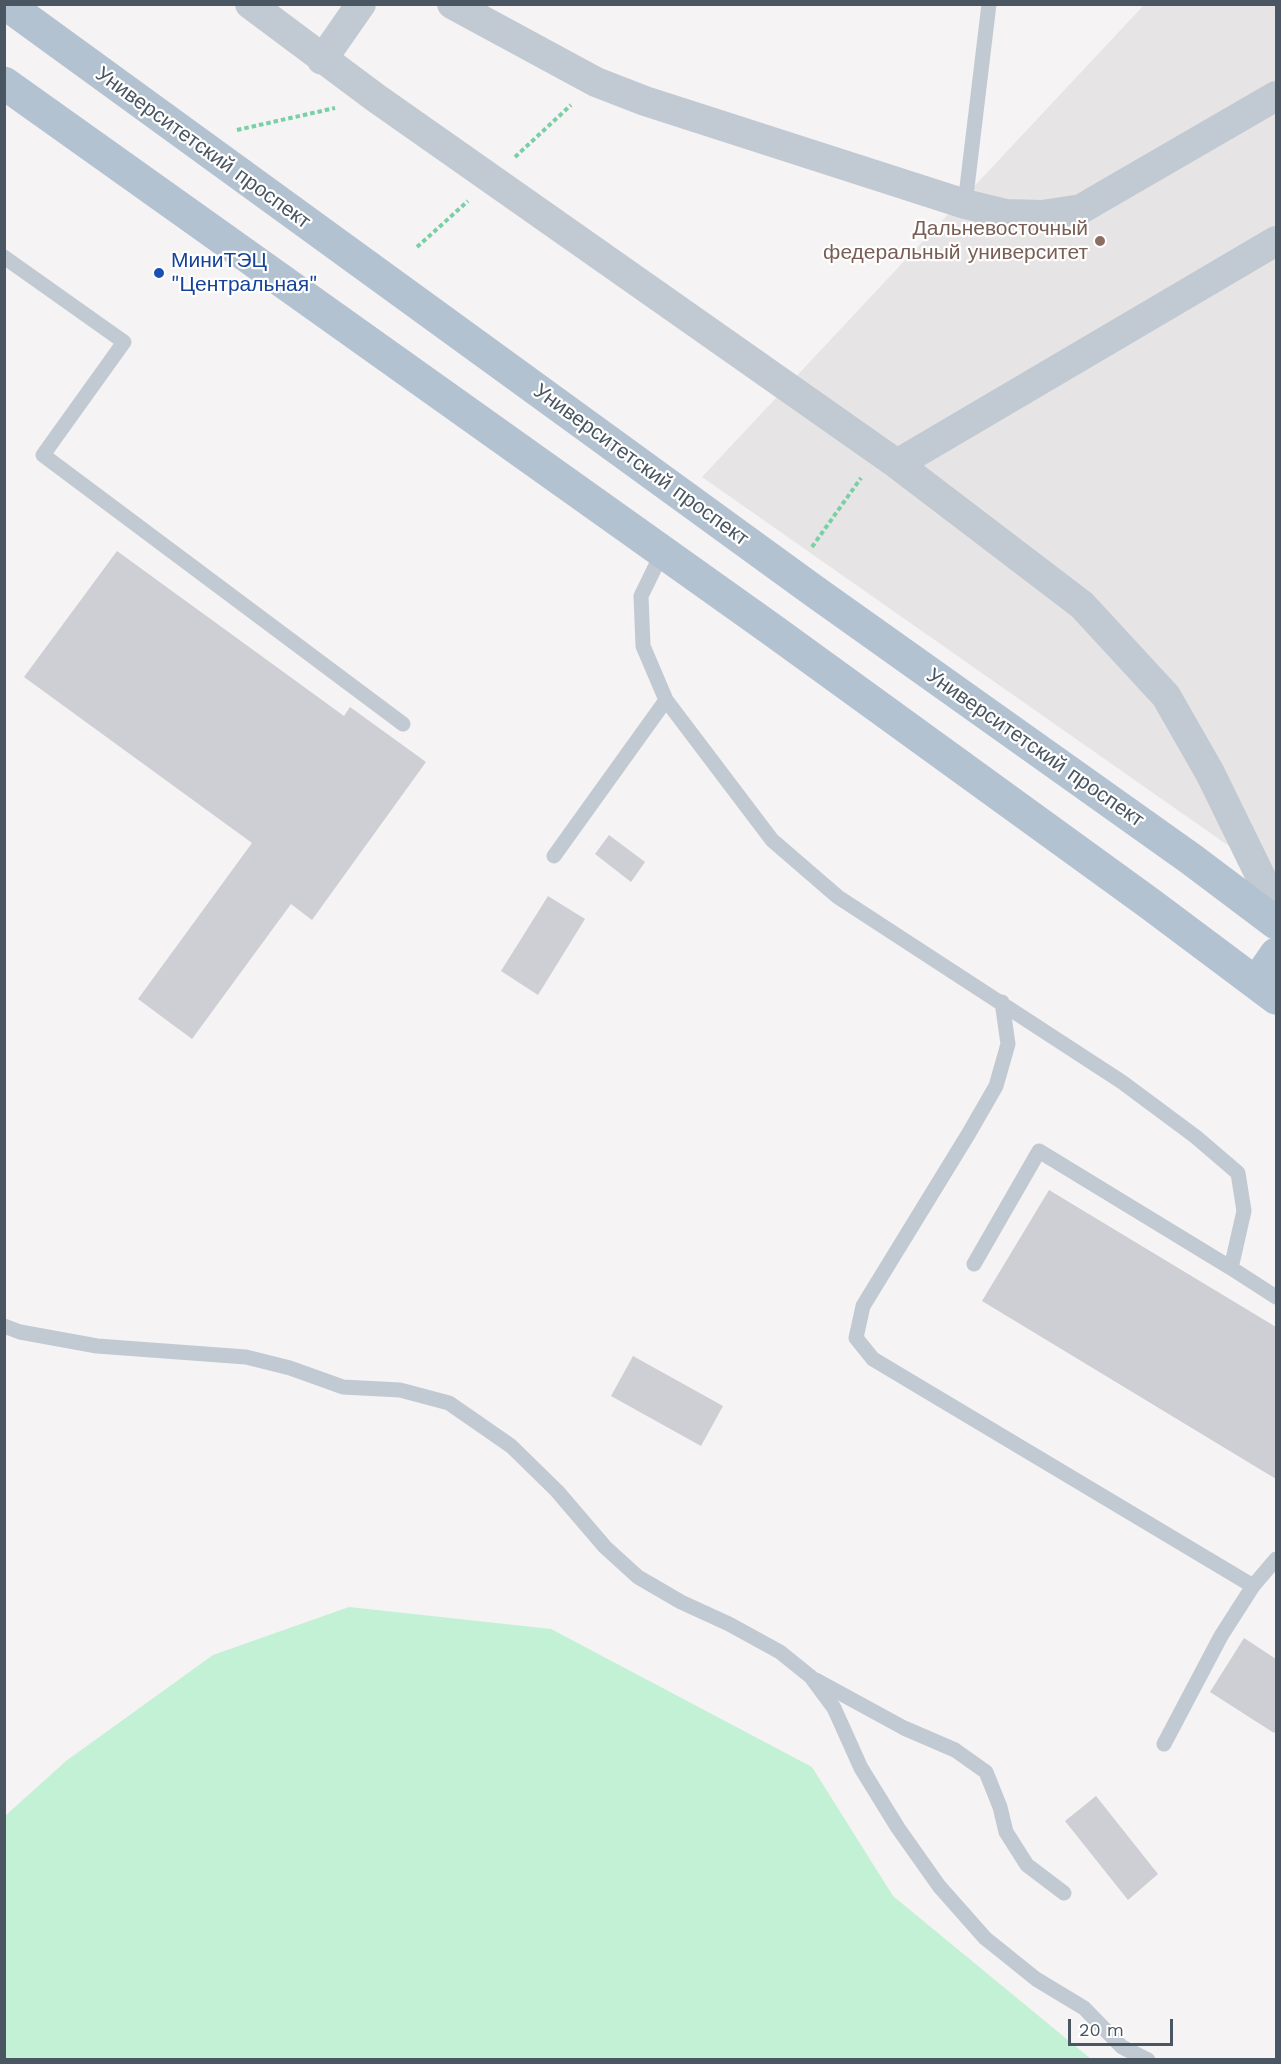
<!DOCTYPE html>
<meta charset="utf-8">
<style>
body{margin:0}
#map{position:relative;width:1281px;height:2064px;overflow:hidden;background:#f5f3f3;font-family:"Work Sans",sans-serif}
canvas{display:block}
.frame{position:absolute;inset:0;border:6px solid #4a5661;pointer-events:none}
.scale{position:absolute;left:1068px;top:2019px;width:105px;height:27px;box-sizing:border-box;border:3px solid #4a5661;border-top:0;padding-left:8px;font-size:18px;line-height:21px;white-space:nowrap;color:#4a5661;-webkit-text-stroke:4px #fff;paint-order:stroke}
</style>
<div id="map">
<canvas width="1281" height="2064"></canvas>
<div class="frame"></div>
<div class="scale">20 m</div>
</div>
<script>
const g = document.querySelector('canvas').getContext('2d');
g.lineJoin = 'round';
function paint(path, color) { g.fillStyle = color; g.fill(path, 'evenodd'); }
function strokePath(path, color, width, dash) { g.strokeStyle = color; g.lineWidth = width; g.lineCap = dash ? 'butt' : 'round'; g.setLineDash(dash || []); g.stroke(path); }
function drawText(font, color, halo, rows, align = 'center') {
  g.font = font + ' "Work Sans",sans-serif'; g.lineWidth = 4.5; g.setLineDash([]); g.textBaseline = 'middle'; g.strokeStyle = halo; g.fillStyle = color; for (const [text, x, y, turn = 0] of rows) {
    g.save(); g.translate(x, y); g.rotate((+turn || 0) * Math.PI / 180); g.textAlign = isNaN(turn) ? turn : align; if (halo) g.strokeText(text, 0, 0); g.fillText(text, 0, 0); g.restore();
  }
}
const education = new Path2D(`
 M1144 5H1276V879L702 477Z`);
const green = new Path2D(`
 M349 1607 551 1629 812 1767 893 1896 1091 2059H5V1816L66 1761 213 1655Z`);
const building = new Path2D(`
 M117 551 344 716 350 707 426 762 312 920 291 904 192 1039 138 999 252 843 24 677Z
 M609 835 645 862 631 882 595 854Z
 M548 896 585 919 538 995 501 971Z
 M1049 1190 1276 1327V1479L982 1301Z
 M633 1356 723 1406 701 1446 611 1396Z
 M1244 1638 1276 1659V1730L1274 1733 1210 1692Z
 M1096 1796 1158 1874 1128 1900 1065 1821Z`);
const path = new Path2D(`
 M237 130 335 108
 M515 157 571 105
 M417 247 468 201
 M812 547 861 478`);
const service = new Path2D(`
 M965 204 989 4
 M4 257 124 342 43 455 403 724
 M662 553 641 596 643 646 666 700 772 840 838 897 1122 1082 1196 1137 1238 1173 1244 1211 1231 1268
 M554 856 666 700
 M1002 1002 1008 1044 996 1086 969 1133 863 1306 856 1338 873 1359 1253 1586 1221 1636 1164 1744
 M974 1264 1039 1151 1231 1268 1276 1297
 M4 1326 20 1332 97 1346 246 1357 290 1368 343 1387 400 1390 449 1403 511 1446 557 1491 605 1547 638 1577 681 1602 729 1624 780 1652 811 1677 834 1708 861 1768 898 1828 939 1886 985 1938 1036 1979 1084 2008 1122 2047 1148 2060
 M1253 1586 1276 1559
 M816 1680 904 1728 955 1750 986 1772 1000 1807 1006 1832 1027 1865 1064 1893`);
const minor = new Path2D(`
 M250 4 376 98 897 464 1082 605 1166 696 1210 773 1276 908
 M452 4 596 82 645 101 965 204 1006 214 1042 215 1081 209 1276 96
 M322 60 361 4
 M897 464 1276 241`);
const primary = new Path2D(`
 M6 4 814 591 1191 859 1276 923
 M4 83 771 629 1149 903 1276 998
 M1256 983 1276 954`);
const markers = [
 [1100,241,6,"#8d6e63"],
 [159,273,6,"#1a4fb4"]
];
const streetNames = [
 ["Университетский проспект",203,148,36],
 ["Университетский проспект",641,465,36],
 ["Университетский проспект",1035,748,35]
];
const educationNames = [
 ["Дальневосточный",1088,229],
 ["федеральный университет",1088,253]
];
const transitNames = [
 ["МиниТЭЦ",171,261],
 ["\"Центральная\"",171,285]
];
paint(education, '#e6e4e5');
paint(green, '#c3f1d5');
paint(building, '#cdcfd5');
strokePath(path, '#7ad0a6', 4, [4.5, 3]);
strokePath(service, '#c1cad2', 15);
strokePath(minor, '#c1cad2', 30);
strokePath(primary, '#b3c2d1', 33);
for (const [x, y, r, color] of markers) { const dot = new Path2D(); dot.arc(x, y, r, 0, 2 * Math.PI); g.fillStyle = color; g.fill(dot); strokePath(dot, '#fff', 2); }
drawText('21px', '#4a5661', '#fff', streetNames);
drawText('21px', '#785e54', '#fff', educationNames, 'right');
drawText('21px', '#164399', '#fff', transitNames, 'left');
</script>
